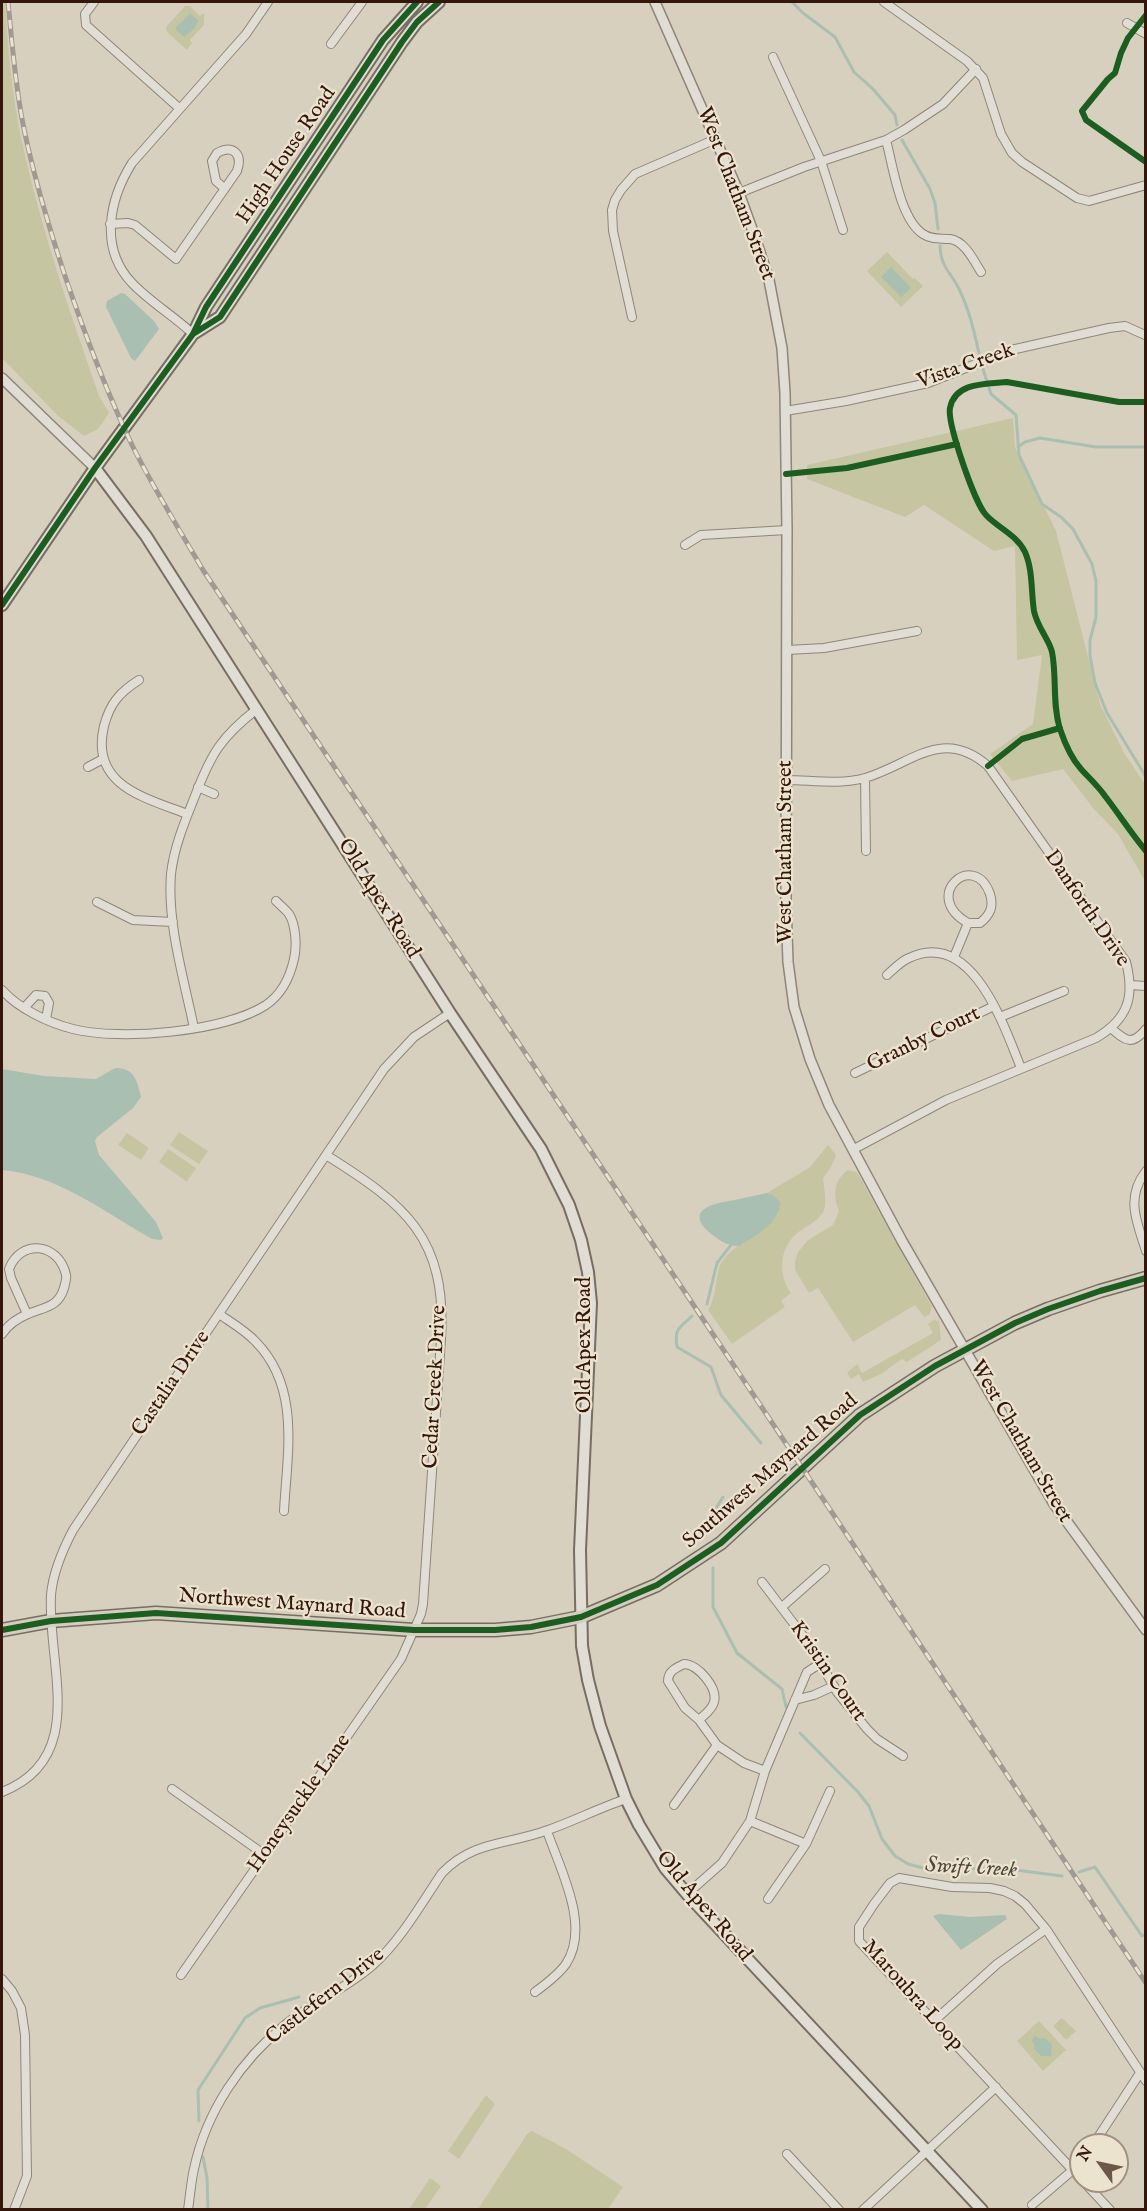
<!DOCTYPE html>
<style>
body{margin:0}
#map{position:relative;width:1147px;height:2211px;overflow:hidden;background:#d8d0be;font-family:"IM FELL English",serif}
canvas{display:block}
.frame{position:absolute;inset:0;border:3px solid #34160b;pointer-events:none}
.north{position:absolute;left:1069px;top:2133px;width:60px;height:60px;box-sizing:border-box;background:#ece3ce;border:2px solid #a29180;border-radius:50%;rotate:303deg;font-size:16px;font-weight:700;line-height:24px;text-align:center;color:#34160b}
.north::after{content:'';display:block;margin:auto;width:21px;height:27px;background:#6d574a;clip-path:polygon(50% 0,100% 100%,50% 72%,0 100%)}
</style>
<div id="map">
<canvas width="1147" height="2211"></canvas>
<div class="frame"></div>
<div class="north">N</div>
</div>
<script>
const g = document.querySelector('canvas').getContext('2d');
g.lineJoin = 'round';
function paint(path, color) { g.fillStyle = color; g.fill(path, 'evenodd'); }
function strokePath(path, color, width, dash) { g.strokeStyle = color; g.lineWidth = width; g.lineCap = dash ? 'butt' : 'round'; g.setLineDash(dash || []); g.stroke(path); }
function drawText(font, color, halo, rows, align = 'center') {
  g.font = font + ' "IM FELL English",serif'; g.lineWidth = 4.5; g.setLineDash([]); g.textBaseline = 'middle'; g.strokeStyle = halo; g.fillStyle = color; for (const [text, x, y, turn = 0] of rows) {
    g.save(); g.translate(x, y); g.rotate((+turn || 0) * Math.PI / 180); g.textAlign = isNaN(turn) ? turn : align; if (halo) g.strokeText(text, 0, 0); g.fillText(text, 0, 0); g.restore();
  }
}
const green = new Path2D(`
 M2 2H5C8 48 12 96 22 142 41 229 70 312 99 396L109 413 98 429 84 436 57 415 2 358Z
 M185 6H190L200 16 204 13V25L190 40 192 43 187 50 167 32 166 27Z
 M887 252 913 279 915 278 923 286 901 307 867 271Z
 M1013 418 1015 447 1056 531 1100 704 1124 753 1145 784V881L1118 834 1093 808 1063 769 1012 781 990 754 1033 724 1042 655 1017 660 1015 546 994 551 924 505 905 517 807 479V465Z
 M179 1132 208 1151 199 1164 170 1145Z
 M127 1133 149 1148 141 1160 118 1145Z
 M828 1145 836 1155 831 1167 823 1178C824 1188 827 1202 824 1210 820 1221 804 1227 796 1234 779 1250 778 1275 791 1293L781 1301 785 1307 732 1344 708 1310C716 1298 715 1282 719 1268 725 1250 755 1235 770 1224L773 1195 767 1193 810 1167Z
 M168 1149 196 1168 187 1182 159 1162Z
 M848 1170 857 1172 932 1307 929 1315 924 1317 915 1305 853 1342 818 1288 809 1293 795 1270V1262L798 1252 808 1240 833 1225 839 1211C833 1195 833 1181 848 1170Z
 M934 1320 939 1321 941 1340 907 1362 902 1359 881 1374 863 1382 859 1374 851 1379 847 1373 857 1364 862 1373 933 1333 928 1324Z
 M1062 2018 1076 2031 1066 2040 1053 2026Z
 M1039 2021 1066 2050 1043 2071 1017 2041Z
 M486 2095 495 2104 459 2159 448 2151Z
 M532 2131 566 2149 623 2187 608 2209H478L527 2134Z
 M430 2178 441 2186 425 2209H409Z`);
const water = new Path2D(`
 M190 13 199 21 195 26 196 27 184 37 175 29Z
 M891 267 911 288 901 297 881 277Z
 M121 293 125 294 154 321 159 329 135 361 131 358 106 307 107 301Z
 M115 1068C134 1067 138 1082 141 1097L133 1108 97 1137 95 1141 99 1155 156 1222 163 1238 161 1240 152 1239C104 1212 58 1175 2 1170V1069L44 1076 96 1079Z
 M767 1193 773 1195 780 1202C780 1223 755 1236 739 1246 727 1246 719 1240 710 1233 683 1209 715 1203 735 1200 745 1198 756 1195 767 1193Z
 M939 1914 970 1917 1005 1915 1007 1919 961 1950 933 1916Z
 M1034 2036 1042 2039 1044 2038 1052 2045 1051 2056H1041L1033 2048 1035 2047 1032 2040Z`);
const stream = new Path2D(`
 M792 2 803 13 835 37 854 72 873 89 895 115 897 125
 M902 140 930 189 935 203 938 229
 M940 246C941 268 950 271 959 289 969 309 974 331 979 353
 M983 369 991 394 1016 415 1019 455 1042 504 1061 517 1073 529 1092 564 1096 581V617L1090 640V656L1095 683 1107 713 1146 777
 M1018 447 1025 442 1040 438 1096 447H1146
 M707 1304 717 1263 731 1245
 M692 1316C679 1328 674 1329 677 1347L711 1367 721 1395 761 1443
 M708 1521 723 1497
 M713 1568V1607L737 1653 782 1689 786 1707
 M800 1733 858 1792 869 1806 882 1839 895 1856 908 1864 927 1869 1000 1868 1062 1876
 M1079 1872 1095 1867 1142 1936 1146 1934
 M199 2121 198 2090 245 2018 260 2008 299 1997
 M203 2157 207 2178 208 2210`);
const minor = new Path2D(`
 M94 2 85 14 86 25 179 108
 M884 2 967 61 983 78 1001 134 1012 153 1022 162 1077 198 1089 201 1146 185
 M1127 23 1146 34
 M331 44 362 2
 M773 57 821 161 843 230
 M886 140C893 166 900 219 923 234 932 240 940 238 950 239 965 241 974 261 981 272
 M739 193 804 167 886 140 904 130 943 104 976 69
 M110 224 128 223 135 225 176 259 237 171C243 154 233 144 217 153L212 161 216 181 224 188
 M632 317 613 231 612 210 615 200 621 190 635 174 716 139
 M193 334C174 316 150 302 132 283 99 248 109 200 132 163L246 34 268 2
 M785 411 846 401 928 383 1011 350 1109 328 1125 326 1145 335
 M685 545 701 535 787 530
 M787 650 824 648 917 631
 M139 680C120 692 110 703 104 726 90 785 143 797 187 814
 M88 767 103 759
 M865 778 866 851
 M786 780C811 780 839 785 865 778 912 764 942 726 988 766L1126 962C1135 997 1128 1019 1096 1038L946 1100 854 1149
 M198 787 214 794
 M97 902 133 920 173 922
 M954 957 968 923H980C990 915 994 907 990 894 974 849 920 896 968 923
 M887 975C894 969 901 961 909 958 972 928 1004 1026 1021 1068
 M1130 985 1146 986
 M2 990C19 1009 49 1023 73 1029 121 1041 224 1032 266 1005 282 994 290 977 294 959 297 947 296 925 289 914 286 910 280 905 276 901
 M24 1008 36 995 45 996 49 1003 46 1019
 M1000 1017 1064 991
 M194 1028C184 979 167 924 171 874 174 847 185 821 195 796 211 754 221 737 257 709
 M1112 1029C1126 1041 1132 1046 1146 1029
 M855 1073 994 1006
 M1146 1171C1125 1198 1137 1222 1146 1251
 M219 1314C232 1323 246 1331 256 1342 301 1388 287 1454 284 1511
 M2 1334C8 1325 18 1318 28 1314 44 1307 58 1308 64 1288 65 1284 67 1279 66 1275 59 1243 21 1238 9 1269L11 1278 27 1314
 M762 1582 810 1645 837 1692 867 1729 877 1739 903 1756
 M782 1607 825 1569
 M795 1700 814 1695 834 1686
 M699 1720C704 1715 712 1710 714 1702 718 1688 698 1664 684 1664 676 1668 668 1671 668 1681L685 1708 699 1720 717 1745 744 1763 765 1771
 M172 1789 265 1855
 M2 1792C89 1758 47 1665 51 1595 53 1572 62 1551 73 1530L384 1069 414 1037 450 1013
 M674 1805 717 1745
 M750 1821 806 1844
 M687 1894 722 1863 750 1821 765 1771 807 1672 821 1663
 M768 1899 806 1844 830 1791
 M181 1975 401 1659 421 1614 423 1604 441 1339C447 1238 406 1205 326 1155
 M2 1979 12 1991 21 2008 25 2035 27 2176 14 2210
 M535 1992C546 1984 558 1975 566 1964 591 1926 560 1869 547 1831
 M934 2021 997 1964 1046 1929
 M1093 2145 1140 2073
 M787 2154 839 2210
 M1081 2179 859 1941V1927L874 1904 890 1883 899 1878 952 1887 990 1888 1004 1891 1015 1896 1025 1904 1046 1929 1146 2081
 M1083 2181 1110 2210
 M1032 2205 1081 2163
 M188 2210C190 2196 191 2182 194 2169 206 2112 241 2060 286 2024 313 2002 347 1988 373 1965 401 1940 421 1904 442 1873 474 1840 508 1845 548 1830 574 1821 599 1808 626 1799
 M863 2210 996 2087`);
const tertiary = new Path2D(`
 M655 2 739 193 755 237 769 280 782 348 785 393 787 530 786 905 788 962 794 1007 810 1059 829 1105 902 1241 1054 1504 1146 1630
 M2 378 95 468`);
const secondary = new Path2D(`
 M193 334 220 317 402 42 417 22 439 2
 M95 468 146 536 450 1013 541 1149 569 1205 581 1240 588 1272 591 1303 580 1550 582 1646 588 1680 600 1726 626 1799 639 1825 665 1868 687 1894 982 2210
 M2 605 95 468 193 334 206 307 383 40 417 2`);
const primary = new Path2D(`
 M2 1630 51 1621 156 1613 414 1630H495L531 1627 581 1617 657 1585 721 1543 860 1415 935 1366 1015 1323 1048 1309 1100 1291 1146 1278`);
const rail = new Path2D(`
 M8 2C12 42 15 83 23 124 33 174 48 224 64 273 84 332 106 391 133 447 154 489 179 529 203 570L1146 1983`);
const cycleway = new Path2D(`
 M1146 15 1128 38 1121 53 1115 73 1108 79 1082 111 1086 120 1146 162
 M193 334 220 317 402 42 417 22 439 2
 M1146 402H1119L1007 382C986 384 955 382 950 408 947 423 975 504 986 515 998 528 1017 535 1025 552 1033 570 1031 592 1034 611 1037 627 1049 639 1052 652 1057 677 1052 704 1060 729 1064 741 1072 759 1081 769 1089 778 1098 786 1105 796 1119 814 1131 833 1146 851
 M786 474 847 468 957 444
 M2 605 95 468 193 334 206 307 383 40 417 2
 M988 766 1022 739 1060 728
 M2 1630 51 1621 156 1613 414 1630H495L531 1627 581 1617 657 1585 721 1543 860 1415 935 1366 1015 1323 1048 1309 1100 1291 1146 1278`);
const streetNames = [
 ["High House Road",287,156,-56],
 ["West Chatham Street",735,194,69],
 ["Vista Creek",966,367,-19],
 ["West Chatham Street",787,852,-90],
 ["Old Apex Road",378,899,58],
 ["Danforth Drive",1086,909,56],
 ["Granby Court",924,1040,-26],
 ["Old Apex Road",586,1345,-90],
 ["Castalia Drive",172,1384,-56],
 ["Cedar Creek Drive",436,1387,-87],
 ["West Chatham Street",1020,1442,60],
 ["Southwest Maynard Road",771,1472,-41],
 ["Northwest Maynard Road",292,1605,4],
 ["Kristin Court",827,1672,55],
 ["Honeysuckle Lane",300,1804,-55],
 ["Old Apex Road",703,1907,50],
 ["Maroubra Loop",912,1996,48],
 ["Castlefern Drive",326,1997,-38]
];
const waterNames = [
 ["Swift Creek",971,1869,3]
];
paint(green, '#c6c5a1');
paint(water, '#a9bfb1');
strokePath(stream, '#a9bfb1', 3);
strokePath(minor, '#8e867a', 10);
strokePath(tertiary, '#8e867a', 12);
strokePath(secondary, '#776d63', 14);
strokePath(primary, '#776d63', 15);
strokePath(minor, '#e0ddd4', 8);
strokePath(tertiary, '#e0ddd4', 9);
strokePath(secondary, '#e0ddd4', 10);
strokePath(primary, '#d5cdc0', 12);
strokePath(rail, '#a19a93', 5);
strokePath(rail, '#ece3ce', 3, [9]);
strokePath(cycleway, '#1b5e20', 6);
drawText('21px', '#34160b', '#ece3ce', streetNames);
drawText('italic 22px', '#51473b', '#ece3ce', waterNames);
</script>
